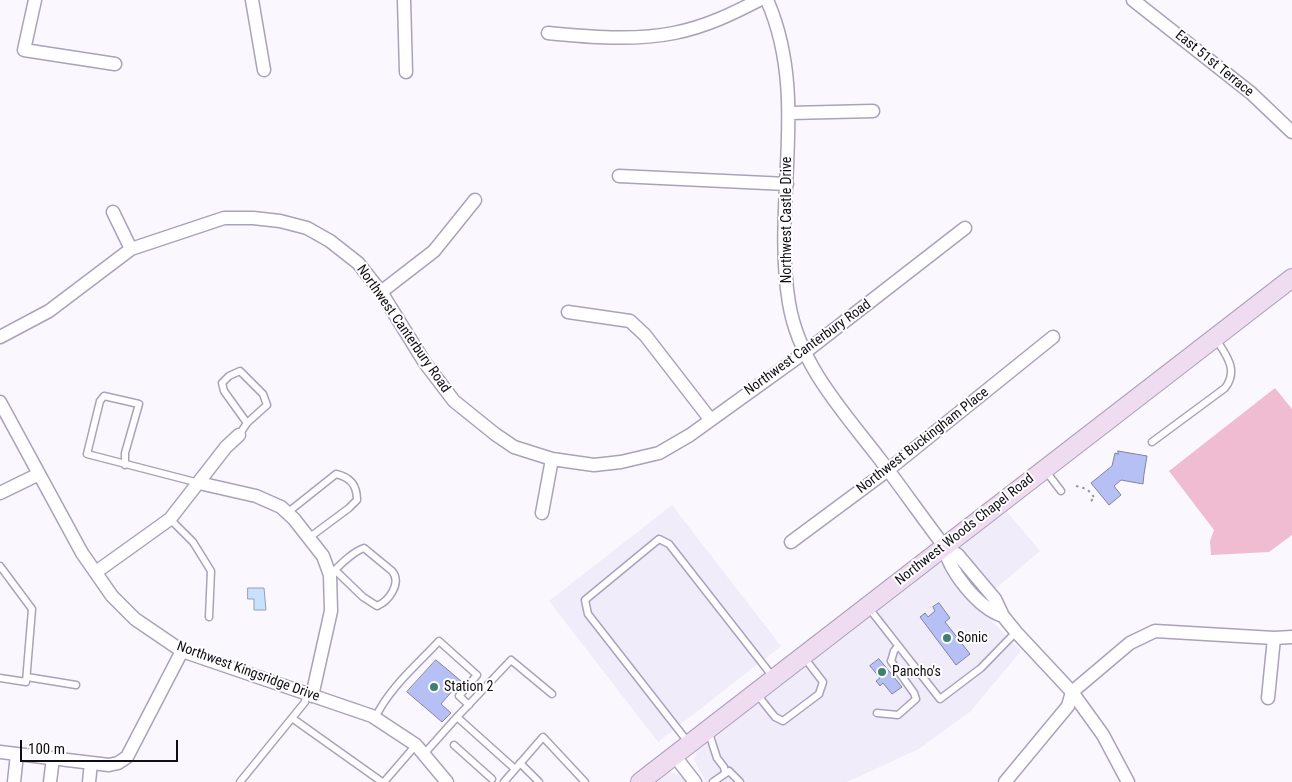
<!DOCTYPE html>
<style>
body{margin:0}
#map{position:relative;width:1292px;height:782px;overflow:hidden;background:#faf8fe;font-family:"Roboto Condensed",sans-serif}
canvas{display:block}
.scale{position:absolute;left:20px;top:740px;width:158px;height:22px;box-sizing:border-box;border:2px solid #100d16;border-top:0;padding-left:6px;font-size:15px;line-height:18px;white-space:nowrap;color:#100d16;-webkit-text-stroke:4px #fff;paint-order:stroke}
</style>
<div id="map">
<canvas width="1292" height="782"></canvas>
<div class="scale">100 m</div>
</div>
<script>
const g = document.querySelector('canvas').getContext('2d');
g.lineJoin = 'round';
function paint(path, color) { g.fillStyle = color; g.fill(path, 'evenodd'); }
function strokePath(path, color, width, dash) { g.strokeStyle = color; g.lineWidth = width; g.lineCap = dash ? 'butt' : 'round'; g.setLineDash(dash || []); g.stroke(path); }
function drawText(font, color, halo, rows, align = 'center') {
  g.font = font + ' "Roboto Condensed",sans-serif'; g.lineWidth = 4; g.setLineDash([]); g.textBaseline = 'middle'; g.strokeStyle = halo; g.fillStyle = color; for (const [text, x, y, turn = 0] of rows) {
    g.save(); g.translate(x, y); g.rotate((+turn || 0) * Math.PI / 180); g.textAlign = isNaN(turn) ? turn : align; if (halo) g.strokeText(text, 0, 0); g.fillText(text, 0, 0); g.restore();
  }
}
const built = new Path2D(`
 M672 505 781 646 658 742 549 601Z
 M1004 508 1040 551 994 590 958 546Z
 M937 562 944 566 970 598 1021 651 971 711 919 749 847 782H706L694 760 699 746Z
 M667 772 678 774 686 782H650Z`);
const green = new Path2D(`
 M1275 388 1292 409V535L1269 552 1211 555 1210 541 1214 530 1169 471Z`);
const water = new Path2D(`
 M248 588H264L266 610H254V599H248Z`);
const building = new Path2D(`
 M1118 451 1147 456 1144 474 1143 484 1121 480 1114 486 1121 495 1109 505 1091 483 1112 466 1115 453 1118 454Z
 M939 603 950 618 945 622 970 654 956 665 920 617 925 613 928 617 935 611 933 607Z
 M879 659 902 687 892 694 883 683 880 686 876 681 880 678 870 666Z
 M436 660 461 681 441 704 451 713 442 722 407 692Z`);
const path = new Path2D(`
 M1076 486 1087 489 1095 498 1089 502`);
const lane = new Path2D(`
 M239 435 247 423 267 405 263 394 240 371 229 376 222 383 224 391 247 423
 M1152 442 1225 388C1239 370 1226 355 1216 339
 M125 465V453L139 404 104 396 100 401 87 454 199 483
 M1045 470 1061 491
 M287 513 336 474C350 477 357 485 357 500L349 508 310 537
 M170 519 193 542 211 571 209 617
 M0 566 32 609 26 682 0 678
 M330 575C339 566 352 552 364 548L392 571C402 583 389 601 377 606L363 597 335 570
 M868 607 940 699 981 668 1016 632
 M27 677 76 685
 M756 693 775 717 783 721 819 694 823 682 803 656
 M877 713 898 715 916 699 914 693 891 661 894 651 898 646
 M457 717 511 660 552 694
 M292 718 382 782
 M375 718C390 687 416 666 439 641L477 675 459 696 469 705
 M708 730 717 758 724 767 725 772
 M688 742 588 614 585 600 659 539 669 544 773 677
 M454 745 492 779
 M424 754 457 717 515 769
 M520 763 539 782
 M240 782 305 702 306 694
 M384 782 416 745
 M504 782 543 737 585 782
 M713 782 729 771 740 782`);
const street = new Path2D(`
 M35 0 24 50 115 64
 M252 0 264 70
 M404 0 406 72
 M767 0C810 97 772 202 789 303 799 364 842 410 879 458 901 487 922 517 944 546L958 555 995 599 1003 616 1016 632 1072 692 1103 735 1128 782
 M1133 0 1251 93 1292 132
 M548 33C588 37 634 41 674 33 705 27 732 14 759 0
 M790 113 873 111
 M619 176 787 184
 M113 212 131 249
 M381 292 434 251 475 200
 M568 312 630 321 645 335 710 419
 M0 337 49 311 131 249 224 218H253L280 221 307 228 330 241 358 263 381 292 425 363 454 401 495 434 514 447 552 459 594 465 621 462 659 453 690 435 804 353 965 228
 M0 402 82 553 112 596 135 619 182 651 372 716 416 745 447 782
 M199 483 256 496 281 507 294 519 323 556 330 575 331 611 312 696
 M0 493 39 474
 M542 513 552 459
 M791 542 888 470 1053 337
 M944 546C949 571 978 608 1003 616
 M96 572 170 519 226 447 239 435
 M1268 698 1274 638
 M0 752 109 765 118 763 127 757 182 651
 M674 755 695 782
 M14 782 17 754
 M50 782 53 758
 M89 782 91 763
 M1005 782 1068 706 1072 692 1130 643 1155 631 1274 638 1292 637`);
const secondary = new Path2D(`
 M640 782 1292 278`);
const markers = [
 [947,638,5,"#3e7f70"],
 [882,672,5,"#3e7f70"],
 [434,687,5,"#3e7f70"]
];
const streetNames = [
 ["East 51st Terrace",1214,64,39],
 ["Northwest Castle Drive",787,220,-90],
 ["Northwest Canterbury Road",403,329,55],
 ["Northwest Canterbury Road",808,348,-36],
 ["Northwest Buckingham Place",923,441,-38],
 ["Northwest Woods Chapel Road",965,530,-38],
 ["Northwest Kingsridge Drive",248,672,20]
];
const poiNames = [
 ["Sonic",957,638],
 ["Pancho's",892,672],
 ["Station 2",444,687]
];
paint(built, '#f1ecfa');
paint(green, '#f0bcd2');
paint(water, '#c9e1fc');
strokePath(water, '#92a1b7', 1);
paint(building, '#b6c0f5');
strokePath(building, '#7f859f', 1);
strokePath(lane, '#aaa1bd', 9);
strokePath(street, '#aaa1bd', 15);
strokePath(secondary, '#aaa1bd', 20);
strokePath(path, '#97949b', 2, [2.5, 4]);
strokePath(lane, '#fff', 6);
strokePath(street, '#fff', 12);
strokePath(secondary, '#f0dcf0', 18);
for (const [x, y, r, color] of markers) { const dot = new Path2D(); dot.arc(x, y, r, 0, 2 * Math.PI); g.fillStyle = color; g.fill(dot); strokePath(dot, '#fff', 2); }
drawText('14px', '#100d16', '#fff', streetNames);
drawText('14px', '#100d16', '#fff', poiNames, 'left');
</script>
